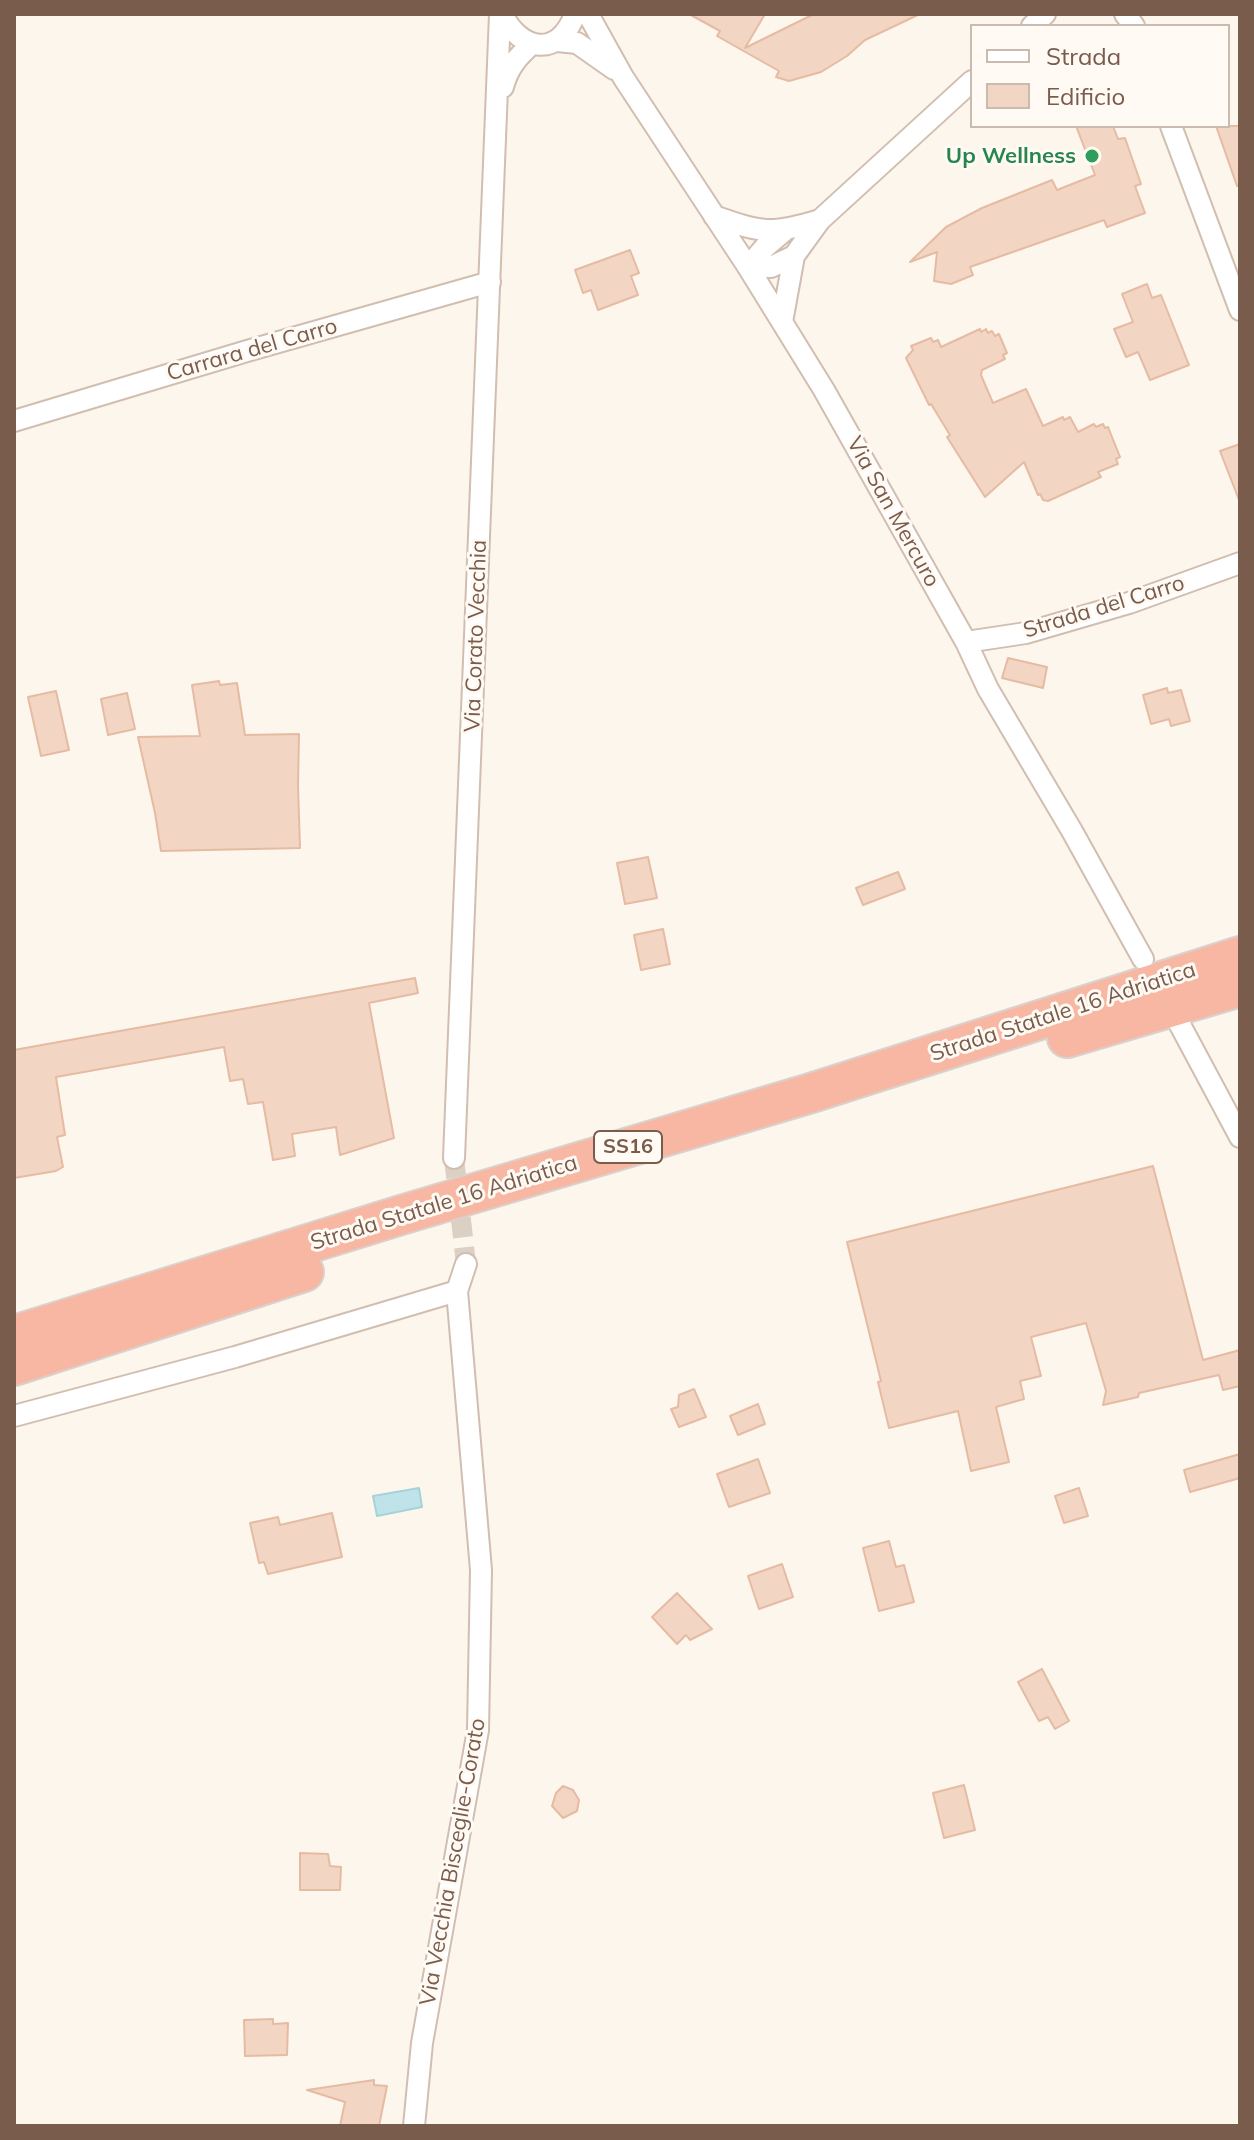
<!DOCTYPE html>
<style>
body{margin:0}
#map{position:relative;width:1254px;height:2140px;overflow:hidden;background:#fdf6ec;font-family:Mulish,sans-serif}
canvas{display:block}
.frame{position:absolute;inset:0;border:16px solid #7a5c4d;pointer-events:none}
.legend{position:absolute;left:970px;top:24px;width:260px;height:104px;box-sizing:border-box;background:#fffaf3;border:2px solid #cabbb1;margin:0;padding:10px 14px;list-style:none;font-size:24px;color:#7a5c4d}
.legend li{display:flex;align-items:center;gap:16px;height:40px}
.legend b{width:40px;border:2px solid #cabbb1}
</style>
<div id="map">
<canvas width="1254" height="2140"></canvas>
<div class="frame"></div>
<ul class="legend">
<li><b style="height:10px;background:#fff"></b>Strada</li>
<li><b style="height:22px;background:#f3d5c3"></b>Edificio</li>
</ul>
</div>
<script>
const g = document.querySelector('canvas').getContext('2d');
g.lineJoin = 'round';
function paint(path, color) { g.fillStyle = color; g.fill(path, 'evenodd'); }
function strokePath(path, color, width, dash) { g.strokeStyle = color; g.lineWidth = width; g.lineCap = dash ? 'butt' : 'round'; g.setLineDash(dash || []); g.stroke(path); }
function drawText(font, color, halo, rows, align = 'center') {
  g.font = font + ' Mulish,sans-serif'; g.lineWidth = 6; g.setLineDash([]); g.textBaseline = 'middle'; g.strokeStyle = halo; g.fillStyle = color; for (const [text, x, y, turn = 0] of rows) {
    g.save(); g.translate(x, y); g.rotate((+turn || 0) * Math.PI / 180); g.textAlign = isNaN(turn) ? turn : align; if (halo) g.strokeText(text, 0, 0); g.fillText(text, 0, 0); g.restore();
  }
}
const water = new Path2D(`
 M419 1488 422 1507 377 1516 373 1496Z`);
const building = new Path2D(`
 M689 14H765L745 48 814 14H920L865 40 847 56 821 72 789 81 776 77 779 71 717 36 720 31Z
 M1076 126H1113L1118 139 1125 138 1141 184 1135 186 1145 213 1107 227 1104 220 970 267 973 275 951 284 934 281 937 252 910 262 946 227 982 208 1052 180 1057 190 1095 175Z
 M1216 126H1240V185L1237 186Z
 M630 250 639 273 631 276 638 295 598 310 591 290 583 293 575 270Z
 M1147 284 1152 298 1161 295 1189 365 1150 380 1138 352 1126 357 1114 329 1133 322 1122 294Z
 M980 329 981 332 986 329 988 333 992 331 995 336 999 334 1007 353 1003 355 1005 359 982 370 981 375 993 403 1026 389 1043 426 1063 417 1064 420 1070 417 1078 432 1094 424 1096 427 1103 424 1105 428 1108 427 1120 457 1116 459 1118 464 1098 472 1101 477 1048 501 1043 500 1040 494 1038 495 1024 462 985 497 947 437 950 435 931 404 929 405 906 358 913 350 911 346 931 338 933 342 938 340 941 347Z
 M1240 444V500H1239L1220 451Z
 M1008 658 1047 667 1043 688 1002 678Z
 M219 681 220 685 237 683 245 735 299 734 298 786 300 848 161 851 155 813 138 737 200 736 192 685Z
 M1167 688 1168 693 1181 690 1190 721 1171 726 1169 719 1151 724 1143 695Z
 M56 691 69 750 41 756 28 697Z
 M127 693 135 729 108 735 101 699Z
 M648 857 657 898 625 904 617 863Z
 M898 872 905 889 863 905 856 888Z
 M663 929 670 964 641 970 634 935Z
 M415 978 418 993 369 1003 394 1138 340 1155 336 1127 292 1134 295 1156 273 1160 263 1102 248 1104 243 1079 230 1081 224 1047 56 1077 65 1135 57 1137 63 1167 56 1171 14 1178V1050Z
 M1153 1166 1203 1360 1240 1350V1386L1223 1390 1219 1375 1139 1393 1138 1397 1103 1405 1106 1391 1086 1323 1031 1337 1041 1376 1020 1381 1024 1399 996 1407 1009 1462 971 1471 958 1411 889 1428 878 1382 881 1381 847 1242Z
 M694 1389 706 1417 679 1427 671 1409 678 1407 679 1395Z
 M758 1404 765 1424 738 1435 730 1416Z
 M1240 1454V1478L1190 1492 1184 1470Z
 M758 1459 770 1493 729 1507 717 1474Z
 M1079 1488 1088 1516 1064 1523 1055 1496Z
 M332 1513 342 1557 268 1574 264 1562 259 1563 250 1523 278 1517 280 1525Z
 M889 1541 896 1567 904 1565 914 1602 879 1611 863 1548Z
 M782 1564 793 1597 759 1609 748 1576Z
 M677 1593 712 1629 690 1640 686 1635 677 1644 652 1617Z
 M1042 1669 1069 1721 1055 1729 1048 1717 1039 1721 1018 1682Z
 M964 1785 975 1830 944 1838 933 1793Z
 M563 1786 573 1790 579 1800 577 1811 563 1818 552 1806 556 1793Z
 M300 1853 328 1854 330 1866 341 1867 340 1890H300Z
 M273 2019V2024L288 2023 287 2055 245 2056 244 2020Z
 M374 2080V2085L387 2086 379 2126H340L345 2102 307 2090Z`);
const streetTunnel = new Path2D(`
 M454 1158 466 1264`);
const street = new Path2D(`
 M502 14C521 52 559 58 575 14
 M588 14 623 77 748 267 824 390 966 642 988 689 1072 831 1143 959
 M1125 14 1134 26
 M1032 26 1045 14
 M557 41 577 43 614 69
 M503 87C508 68 517 57 532 44
 M1171 126 1240 310
 M714 216C762 233 771 235 820 220
 M748 267 765 247 784 231
 M748 267H771L794 256
 M782 322 794 256 820 220 972 81
 M14 421 247 351 490 282
 M966 642 1026 633 1129 603 1240 563
 M1179 1023 1240 1137
 M454 1158 500 14
 M14 1416 235 1357 457 1291
 M414 2126 422 2043 478 1730 481 1570 457 1291 466 1264`);
const highway = new Path2D(`
 M1067 1038 1240 987
 M14 1335 401 1215 811 1093 1240 956
 M14 1366 304 1272`);
const markers = [
 [1092,156,8,"#2e9e5b"]
];
const shields = [
 [628,1147,68]
];
const shieldNames = [
 ["SS16",628,1147]
];
const leisureNames = [
 ["Up Wellness",1076,156]
];
const streetNames = [
 ["Carrara del Carro",252,350,-16],
 ["Via San Mercuro",893,512,61],
 ["Strada del Carro",1104,607,-17],
 ["Via Corato Vecchia",476,636,-88],
 ["Strada Statale 16 Adriatica",1063,1012,-18],
 ["Strada Statale 16 Adriatica",444,1203,-17],
 ["Via Vecchia Bisceglie-Corato",453,1862,-80]
];
paint(water, '#bfe3e8');
strokePath(water, '#a5d3da', 2);
paint(building, '#f3d5c3');
strokePath(building, '#e6bba3', 2);
strokePath(streetTunnel, '#dcd0c4', 20, [20, 10]);
strokePath(street, '#d1beb0', 24);
strokePath(highway, '#dad1cd', 42);
strokePath(street, '#fff', 20);
strokePath(highway, '#f7b7a3', 38);
for (const [x, y, r, color] of markers) { const dot = new Path2D(); dot.arc(x, y, r, 0, 2 * Math.PI); g.fillStyle = color; g.fill(dot); strokePath(dot, '#fffaf3', 3); }
for (const [x, y, w] of shields) { const box = new Path2D(); box.roundRect(x - w / 2, y - 16, w, 32, 6); g.fillStyle = '#fffaf3'; g.fill(box); strokePath(box, '#7a5c4d', 2); }
drawText('bold 20px', '#7a5c4d', null, shieldNames);
drawText('bold 22px', '#27864d', '#fffaf3', leisureNames, 'right');
drawText('22px', '#7a5c4d', '#fffaf3', streetNames);
</script>
